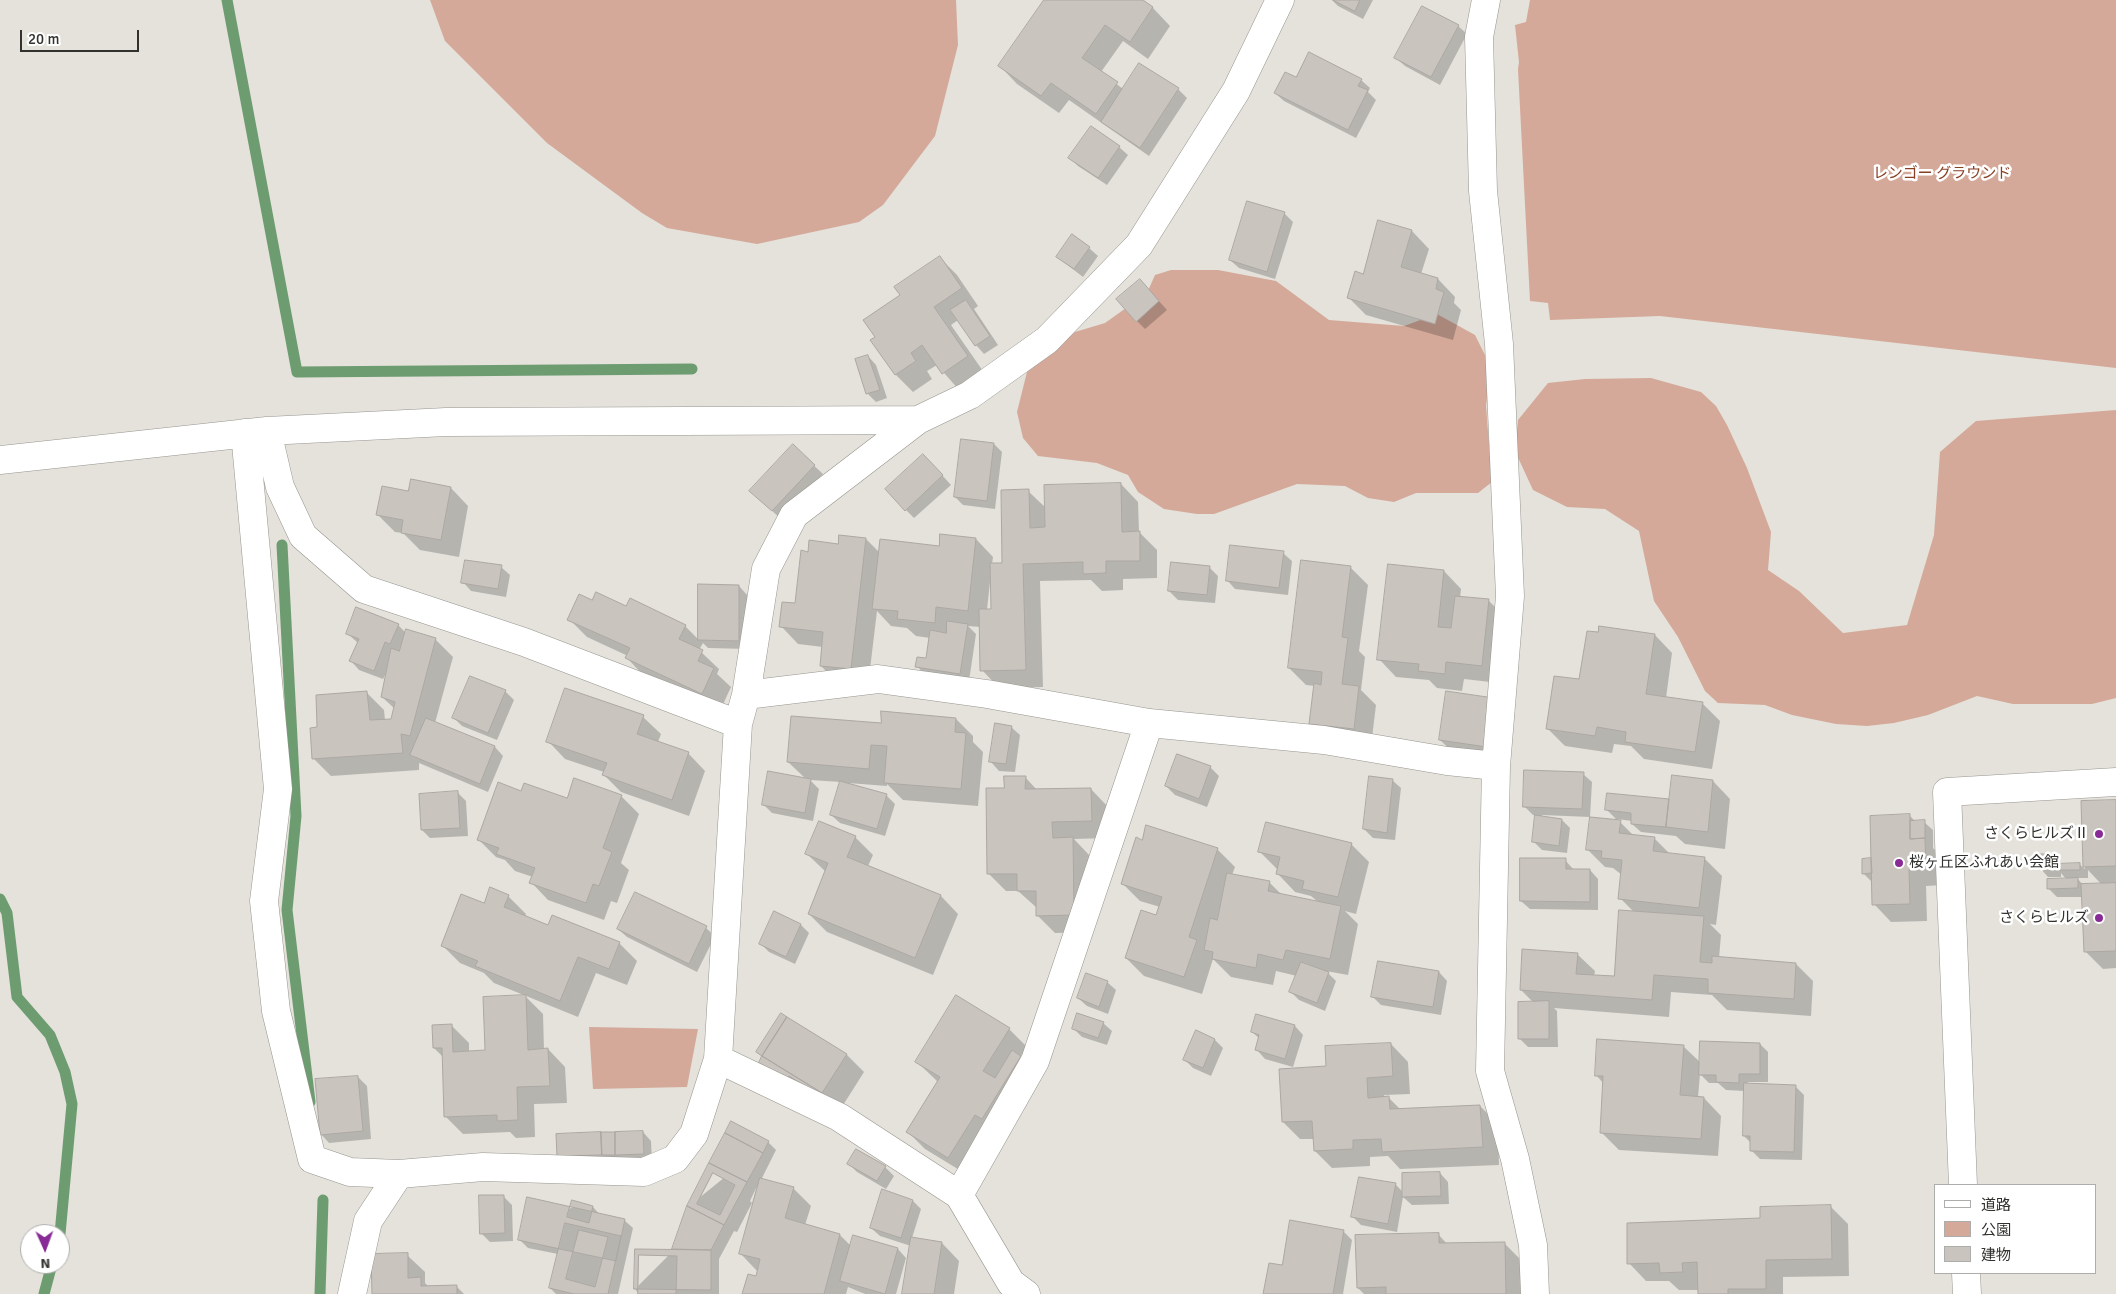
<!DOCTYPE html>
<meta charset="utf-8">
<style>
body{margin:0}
#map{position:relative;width:2116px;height:1294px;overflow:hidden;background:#e4e2db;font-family:Signika,"Noto Sans JP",sans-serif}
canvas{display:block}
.legend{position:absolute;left:1934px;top:1184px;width:162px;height:90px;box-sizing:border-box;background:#fff;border:1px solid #adadab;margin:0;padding:6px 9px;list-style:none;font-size:15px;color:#31312e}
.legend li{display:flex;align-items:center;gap:10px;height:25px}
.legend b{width:25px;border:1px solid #adadab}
.north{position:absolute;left:20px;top:1224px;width:50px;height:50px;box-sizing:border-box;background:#fff;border:1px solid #adadab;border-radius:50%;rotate:178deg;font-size:14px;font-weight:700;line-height:20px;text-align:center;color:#31312e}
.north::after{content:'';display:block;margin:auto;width:18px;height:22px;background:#882b96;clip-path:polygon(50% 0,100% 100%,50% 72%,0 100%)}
.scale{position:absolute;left:20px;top:30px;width:119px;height:22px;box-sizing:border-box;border:2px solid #31312e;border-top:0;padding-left:6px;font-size:15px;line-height:18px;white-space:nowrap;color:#31312e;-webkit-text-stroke:4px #fff;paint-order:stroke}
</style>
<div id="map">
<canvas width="2116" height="1294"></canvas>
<ul class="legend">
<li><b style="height:6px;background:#fff"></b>道路</li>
<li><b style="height:14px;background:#d4a999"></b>公園</li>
<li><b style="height:14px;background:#cac4bf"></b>建物</li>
</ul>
<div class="north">N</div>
<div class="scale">20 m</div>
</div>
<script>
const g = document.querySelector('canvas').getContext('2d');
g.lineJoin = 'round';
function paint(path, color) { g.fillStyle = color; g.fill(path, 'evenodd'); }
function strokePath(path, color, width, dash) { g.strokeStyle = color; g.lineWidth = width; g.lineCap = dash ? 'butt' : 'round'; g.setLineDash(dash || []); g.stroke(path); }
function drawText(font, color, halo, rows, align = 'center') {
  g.font = font + ' Signika,"Noto Sans JP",sans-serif'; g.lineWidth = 5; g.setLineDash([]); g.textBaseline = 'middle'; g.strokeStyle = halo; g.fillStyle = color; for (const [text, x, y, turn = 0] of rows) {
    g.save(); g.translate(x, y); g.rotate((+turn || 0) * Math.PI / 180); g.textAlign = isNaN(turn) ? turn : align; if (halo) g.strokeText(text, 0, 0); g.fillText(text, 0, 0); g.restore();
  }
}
const green = new Path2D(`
 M430 0H956L958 45 935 136 883 205 859 222 757 244 667 228 642 213 547 143 445 41Z
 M1530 0H2116V368L1660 316 1550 320 1548 303 1530 301 1518 69 1519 62 1515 25 1526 22Z
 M1171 270H1218L1276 281 1329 320 1404 326 1437 314 1475 335 1491 367 1486 406 1492 482 1478 493H1416L1394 502 1368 498 1345 486 1297 484 1214 514H1197L1164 509 1138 492 1128 475 1097 463 1038 456 1023 438 1017 412 1027 372 1075 332 1105 323 1147 293 1155 275Z
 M1651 378 1701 392 1716 406 1727 425 1747 468 1771 532 1768 570 1799 591 1843 633 1907 625 1934 535 1940 452 1976 421 2116 410V698L2092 704H2013L1977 696 1928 715 1894 723 1867 726 1836 724 1792 715 1765 705 1718 703 1705 691 1678 637 1654 601 1639 531 1605 509 1567 507 1533 490 1515 451 1518 420 1548 383 1585 379Z
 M589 1027 698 1029 687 1087 593 1089Z`);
const shadow = new Path2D(`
 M1045 0H1141L1153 8 1170 26 1148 59 1123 41 1101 72 1123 89 1140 65 1178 89 1187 98 1149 156 1069 100 1059 113 1017 84 1000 66Z
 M1332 0H1373L1363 19 1338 6Z
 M1458 26 1467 34 1440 85 1405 66 1396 58Z
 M1296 79 1361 80 1370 88 1368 92 1376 100 1356 138 1284 101 1275 93Z
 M1119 147 1128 155 1107 185 1078 166 1070 158Z
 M1284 213 1293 222 1275 279 1239 268 1230 260Z
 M1412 231 1429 249 1421 274 1438 279 1455 297 1454 303 1461 310 1453 340 1366 315 1348 297 1363 275Z
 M1089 248 1098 256 1083 277 1057 257Z
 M940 258 957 275 978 306 974 309 998 345 984 354 976 345 958 320 951 325 985 374 960 391 937 365 927 371 932 379 913 392 895 374 877 338 901 295Z
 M1148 289 1167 310 1145 329 1137 321Z
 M868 356 876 365 887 398 876 402 867 393Z
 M994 444 1002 452 995 509 963 505 955 497Z
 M793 446 823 474 781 519 759 499Z
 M932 464 951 485 914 518 906 510Z
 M1121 484 1138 502 1139 532 1157 550V578L1123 579V590L1102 591 1091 580 1040 581 1043 687 999 688 982 670 981 627 968 626 976 634 969 681 925 675 917 666 927 660 930 638 916 636 907 628 891 626 877 611 868 686 838 683 821 666 823 647 798 644 781 626 796 604 809 553 866 539 880 553 940 547 976 539 993 557 992 564H1003L1028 491 1046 508ZM990 582 993 610H987Z
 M451 488 468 506 459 557 420 550 403 533 395 532 377 514 409 493Z
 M1283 553 1292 561 1288 595 1235 589 1227 580Z
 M501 567 510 575 506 597 471 591 463 582Z
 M1209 567 1218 576 1215 603 1178 600 1169 591Z
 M1350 567 1368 585 1359 651 1365 657 1361 690 1376 705 1371 746 1328 741 1310 724 1315 686 1306 685 1289 668Z
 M1444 571 1461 589 1460 598 1488 600 1506 618 1499 683 1464 679 1462 691 1437 688 1429 680 1396 677 1379 659Z
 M739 586 747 595V649L708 648 703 643 699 650 719 669 717 674 731 687 720 711 644 676 627 658 628 656 587 637 569 619 593 602 626 608 685 626 699 640Z
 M398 625 406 633 435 639 453 657 435 723 495 747 503 756 488 792 419 763V770L331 776 314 759 318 729 366 692 384 710 385 720H392L395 709 382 697 388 670 383 679 359 670 351 661 358 643 348 634Z
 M1600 627 1655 635 1672 653 1666 698 1702 703 1720 721 1712 769 1644 759 1631 746 1614 744 1612 753 1565 746 1547 728 1580 681 1599 634Z
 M505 691 514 700 497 740 462 726 454 718Z
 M1447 692 1504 764 1458 757 1440 740Z
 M643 717 661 734 658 742 688 753 705 771 689 816 621 792 603 774 604 772 565 759 548 741Z
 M956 719 973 736V742L983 752 978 806 903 800 887 784V786L848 783 886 795 895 804 885 836 840 823 831 815 841 782 810 780 819 789 813 821 772 813 764 805 806 779 788 762 882 724Z
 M1011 727 1020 735 1015 772 999 771 991 762Z
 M1210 767 1219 776 1207 807 1175 795 1166 786Z
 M1583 774 1592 782 1590 817 1542 815V817L1562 820 1570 828 1567 853 1542 850 1533 841 1536 815H1533L1524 806Z
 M1025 777 1037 790 1091 789 1108 807 1109 838 1074 839 1090 856 1092 932 1055 933 1037 915V908L1018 891H1006L989 874Z
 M1392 780 1401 788 1395 840 1373 838 1364 829Z
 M1713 781 1730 799 1725 849 1685 844 1676 836 1641 832 1632 824V821L1617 819 1634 836 1654 838 1670 854 1704 858 1722 876 1716 925 1710 924 1721 935 1719 958 1796 964 1813 981 1811 1016 1727 1010 1712 995 1671 992 1669 1017 1554 1008 1557 1011 1558 1047H1528L1519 1038 1534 1003 1521 990 1577 954 1595 971 1594 976 1615 978 1634 912 1620 898 1622 875 1613 868 1605 867 1587 849 1618 821 1607 810 1668 800 1670 802Z
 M458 793 466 801 468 836 430 838 422 830Z
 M621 796 639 814 621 863 629 870 617 903 611 901 604 920 548 900 531 882 533 877 515 871 505 860 496 857 479 840 568 800Z
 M2116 801V968L2103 969 2085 951 2083 897H2057L2048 888 2067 880 2061 873V877H2048L2040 868 2052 855 2061 865 2079 864 2085 869 2083 802ZM2088 870 2102 885 2084 886 2077 878H2088Z
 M1910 816 1916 822H1924L1933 830V848L1942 857 1943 885 1926 886 1927 921 1891 922 1874 904 1872 882 1863 873Z
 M855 837 873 855 868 866 941 896 958 914 933 975 827 932 809 914 826 872 807 854Z
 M1142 841 1217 849 1235 867 1232 875 1269 882 1282 895 1318 902 1311 896 1295 892 1278 874 1277 869 1260 852 1351 844 1369 862 1356 914 1345 911 1358 924 1348 975 1326 971 1336 981 1325 1011 1299 1000 1291 992 1297 976 1276 971 1273 985 1231 977 1213 959 1202 994 1144 976 1126 958 1157 916 1160 907 1140 901 1122 883Z
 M1565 860 1574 870H1590L1598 879V910L1530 909 1521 901Z
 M508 896 526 914 525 916 549 926 619 943 637 961 627 985 596 973 578 1017 494 983 484 973 460 963 442 945Z
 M775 913 801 925 809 933 795 964 769 952 760 943Z
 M706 928 715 936 697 972 627 937 618 929Z
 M1439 972 1447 981 1441 1015 1381 1005 1373 997Z
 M1107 982 1116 990 1108 1014 1087 1006 1078 998Z
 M525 996 543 1014 544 1050 548 1049 565 1067 567 1103 534 1104 535 1137 516 1138 510 1132 463 1134 445 1116 443 1057 434 1048 451 1025 469 1043V1053L487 1052Z
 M1257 1015 1295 1026 1303 1035 1293 1067 1265 1059 1257 1050 1260 1039 1252 1032Z
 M1103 1023 1112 1031 1107 1045 1082 1037 1073 1028Z
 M1009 1029 1027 1047 1020 1057 1038 1074 966 1174 925 1149 907 1131 938 1082 916 1061Z
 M1196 1032 1215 1040 1223 1048 1211 1076 1193 1068 1184 1059Z
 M1391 1044 1408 1062 1410 1094 1384 1095V1098H1389L1401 1110 1480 1106 1498 1124 1499 1165 1400 1169 1388 1156 1370 1157V1166L1332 1168 1315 1151 1314 1139H1300L1283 1122 1327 1068Z
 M1760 1044 1768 1052V1082H1748L1747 1085 1795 1086 1804 1095 1802 1160 1760 1159 1751 1150V1143L1744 1136 1745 1091 1726 1090 1718 1083H1709L1700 1074 1698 1098H1704L1721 1116 1718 1156 1619 1150 1601 1132 1604 1084 1596 1075 1683 1046 1701 1063Z
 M758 1052 846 1054 864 1072 840 1110 787 1082 790 1078H787Z
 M358 1077 367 1086 371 1139 329 1143 321 1134Z
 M643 1132 651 1141 652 1162 558 1156Z
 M768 1142 776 1150 761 1180 793 1188 811 1206 805 1225 840 1235 851 1246 854 1237 898 1249 906 1258 896 1294H865L848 1287 846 1294H743L757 1277V1271L740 1253 757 1186 750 1201 752 1203 737 1232 734 1231 719 1259V1294H639L635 1289 673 1251 688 1207Z
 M857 1151 885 1167 894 1176 886 1189 857 1172 849 1164Z
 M1440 1173 1448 1182 1449 1204 1412 1205 1403 1197 1397 1232 1361 1225 1353 1217 1395 1184 1403 1192Z
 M503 1196 512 1205 513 1241 490 1242 481 1233Z
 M913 1201 921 1209 912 1238 942 1243 959 1261 954 1294H903L911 1246 880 1236 871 1228Z
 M1830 1206 1848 1224 1849 1276 1783 1277V1294H1699V1290H1679L1669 1281H1646L1629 1263 1762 1220Z
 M593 1207 600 1215 624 1220 633 1228 618 1294H556L550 1288 558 1254 528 1248 519 1239 571 1208Z
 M1291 1222 1344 1232 1352 1240 1343 1294H1264L1283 1266Z
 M1438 1234 1448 1245 1504 1243 1522 1261 1523 1294H1364L1358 1288Z
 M407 1255 425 1272V1283L429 1287 456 1286 464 1294H373Z`);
const stream = new Path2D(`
 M227 0 297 372 692 369
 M282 545 296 816 287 910 310 1102
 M0 899 7 913 17 997 50 1035 65 1072 72 1104 60 1234
 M44 1294 52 1264
 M320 1294 323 1200`);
const building = new Path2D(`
 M1044 0H1143L1153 7 1130 42 1105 25 1082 58 1118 82 1096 114 1051 83 1041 96 998 66Z
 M1333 0H1360L1355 11Z
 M1422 6 1459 25 1431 77 1394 58Z
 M1309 52 1362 79 1358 86 1368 90 1348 130 1274 93 1285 72 1296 77Z
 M1139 63 1179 88 1140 148 1101 122Z
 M1091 126 1120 146 1098 178 1068 158Z
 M1247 201 1285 212 1267 272 1229 260Z
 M1378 220 1412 230 1401 267 1438 278 1436 289 1444 292 1435 324 1347 298 1355 271 1363 274Z
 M1072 234 1090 247 1074 269 1056 257Z
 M940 256 962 288 934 307 968 356 942 374 922 345 911 353 916 361 895 375 870 340 875 337 863 320 900 295 894 287Z
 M1140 279 1159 301 1136 322 1116 299Z
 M966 300 990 336 975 346 950 310Z
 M868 355 880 390 866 394 855 359Z
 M961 439 994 443 987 501 954 497Z
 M793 444 815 465 772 511 749 491Z
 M923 454 943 475 905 511 885 489Z
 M411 479 451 487 441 540 401 533 403 520 376 515 382 486 408 491Z
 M1121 483 1122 532 1140 531V561H1106V573L1083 574V562L1023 564 1026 670 980 671 979 609H991L990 563H1002L1001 490 1029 489 1030 528 1045 527 1044 485Z
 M940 534 976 538 968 611 936 607 935 623 897 619 898 611 872 609 880 539 939 546Z
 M839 535 866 538 851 669 820 666 823 632 779 627 782 602 795 603 801 550 808 552 809 540 838 544Z
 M1230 545 1284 551 1279 588 1226 581Z
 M465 560 502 565 498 589 461 583Z
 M1301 560 1351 566 1342 637 1348 638 1342 684 1359 686 1354 729 1309 724 1314 683 1321 685 1322 672 1288 668Z
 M1171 562 1210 566 1207 595 1168 591Z
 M1388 564 1444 570 1438 627 1451 628 1455 596 1489 599 1482 666 1446 662 1445 674 1418 671 1419 664 1377 660Z
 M698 584 739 585V641L698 640Z
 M596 592 626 606 630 598 686 625 679 639 703 650 698 661 714 668 702 694 625 658 630 648 567 620 579 594 592 600Z
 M356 607 399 624 390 644 385 642 374 671 349 661 359 639 346 634Z
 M947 621 968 624 960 674 915 667 917 657 926 658 930 630 946 633Z
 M1599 626 1655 634 1646 694 1703 702 1695 752 1625 742 1626 732 1597 727 1595 736 1546 729 1554 676 1579 679 1587 631 1598 632Z
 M406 629 436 638 410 736 401 734 403 753 312 759 310 728 317 727 316 695 367 691 370 720 391 719 395 702 381 697 391 648 399 651Z
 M470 676 506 690 488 733 452 718Z
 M565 688 644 715 637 734 689 752 672 800 602 775 607 763 546 742Z
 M1446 691 1494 698 1487 747 1439 740Z
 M881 711 956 718 955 732 966 733 961 789 884 783 887 746 871 745 869 769 787 762 791 716 881 723Z
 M426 718 495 746 480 784 410 755Z
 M995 723 1012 726 1006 764 989 762Z
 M1177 754 1211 766 1199 799 1165 786Z
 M1524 770 1584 772 1582 809 1523 807Z
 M768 771 811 779 805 813 762 805Z
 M1672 775 1713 780 1708 832 1666 827Z
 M1004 776H1026L1025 789 1091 788 1092 821 1052 822 1053 838 1073 837 1074 915 1036 916V891H1017V874H987L986 788H1004Z
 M1369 776 1393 779 1387 833 1363 829Z
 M574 778 622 795 603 848 612 852 599 886 593 884 586 903 529 883 535 868 496 854 499 848 477 840 498 782 521 791 524 783 567 798Z
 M840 781 887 794 877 829 830 815Z
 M458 791 460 828 421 830 419 794Z
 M1607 793 1669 799 1666 827 1631 824V813L1605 810Z
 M2116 800V866L2083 867 2081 801Z
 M1910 814V839L1925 838 1926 868 1909 869 1910 904 1872 905 1870 816Z
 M1535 815 1562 819 1559 846 1532 842Z
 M1590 817 1621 820 1619 833 1655 837 1653 851 1705 857 1699 908 1618 899 1622 860 1601 858 1602 851 1586 850Z
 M1925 820V838L1910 839V821Z
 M819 821 856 836 847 857 941 895 915 958 808 914 828 863 805 854Z
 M1266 822 1352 843 1338 897 1302 889 1304 881 1276 874 1280 857 1258 852Z
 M1146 825 1218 848 1189 937 1197 940 1184 977 1125 958 1141 910 1156 915 1162 897 1121 884 1136 837 1142 840Z
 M2038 854H2052L2053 869H2039Z
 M1520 858H1566V869H1590V902L1520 901Z
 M1871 858 1872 873 1862 874V859Z
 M2080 863V870H2056V864Z
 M1227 873 1270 881 1268 891 1341 906 1330 959 1286 950 1283 960 1258 954 1256 968 1212 959 1213 952 1204 950 1210 918 1217 920Z
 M2078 878V888L2047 889V879Z
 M2116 883V951L2084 952 2081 884Z
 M490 887 509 895 504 907 548 925 552 915 620 942 609 969 578 957 560 1001 475 966 478 961 441 946 461 894 484 903Z
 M635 892 707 926 689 964 617 929Z
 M1619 910 1704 916 1700 962 1712 963V956L1796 963 1794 999 1708 993V979L1654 975 1652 1000 1520 990 1522 949 1578 953 1576 974 1614 976Z
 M774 911 801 924 786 957 759 944Z
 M1378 961 1439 971 1433 1007 1371 997Z
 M1301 962 1329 972 1317 1003 1289 992Z
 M1086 973 1108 981 1099 1007 1077 998Z
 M526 995 528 1050 548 1048 550 1086 517 1087 518 1120 497 1121V1115L444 1117 442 1048H433L432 1025 452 1024 453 1052 485 1050 483 997Z
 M956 995 1010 1028 983 1071 995 1078 1012 1050 1021 1056 982 1119 975 1115 948 1158 906 1132 940 1077 915 1062Z
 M1549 1001V1039H1518V1002Z
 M781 1013 787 1017 762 1056 756 1052Z
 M1077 1013 1104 1022 1098 1038 1072 1029Z
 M1256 1014 1295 1025 1285 1059 1255 1050 1259 1035 1251 1032Z
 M787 1017 847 1054 822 1093 762 1056Z
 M1196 1030 1215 1039 1203 1068 1183 1060Z
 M1597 1039 1684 1045 1680 1095 1704 1097 1701 1139 1600 1133 1603 1076H1595Z
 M1700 1041 1760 1043V1074H1739V1083L1716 1082V1075H1699Z
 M1391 1043 1393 1076 1367 1078 1368 1098 1389 1096 1390 1109 1480 1105 1483 1147 1382 1152 1381 1139 1353 1140V1149L1314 1151 1312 1121 1282 1122 1279 1069 1326 1066 1325 1046Z
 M762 1056 822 1093 821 1096 789 1076 787 1080 759 1063Z
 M358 1076 363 1131 320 1135 315 1079Z
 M1744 1083 1796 1085 1794 1152 1750 1151V1136H1743Z
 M731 1121 769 1141 763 1153 725 1133Z
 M643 1131 644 1154 615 1155V1132Z
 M601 1132H615V1155H602Z
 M601 1132 602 1155 557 1156 556 1134Z
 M725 1133 763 1153 747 1182 709 1163Z
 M856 1149 886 1166 877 1181 847 1164Z
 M709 1163 747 1182 724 1225 687 1206Z
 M1440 1172 1441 1196 1402 1197V1173Z
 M713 1173 735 1185 720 1215 697 1204Z
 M1359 1177 1396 1183 1388 1224 1351 1217Z
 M760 1178 794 1187 785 1218 840 1234 824 1294H742L748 1274 756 1276 760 1259 739 1254Z
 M882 1189 913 1200 901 1238 870 1228Z
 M479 1195H504L505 1233 480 1234Z
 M527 1197 625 1219 616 1261 518 1240Z
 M572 1200 593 1206 589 1223 567 1217Z
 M1831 1205 1832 1259 1766 1260V1289H1728V1294H1698L1697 1262 1682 1263 1683 1272 1660 1273 1659 1263 1627 1264V1223L1760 1218V1207Z
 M687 1206 724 1225 711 1250 672 1249Z
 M1290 1220 1344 1230 1333 1294H1263L1269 1263 1282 1265Z
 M565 1223 621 1236 608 1294H574L549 1288Z
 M579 1230 608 1237 595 1287 566 1279Z
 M1439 1233V1243L1505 1242 1506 1294H1386V1287L1357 1288 1355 1235Z
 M853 1235 898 1248 885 1294 840 1281Z
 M911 1237 942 1242 934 1294H902Z
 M635 1249 711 1250V1290L634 1289Z
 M408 1253V1278L421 1277V1286L457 1285V1294H372L371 1254Z
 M639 1255 677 1256 676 1294H638Z`);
const minor = new Path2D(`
 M1486 0 1479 37 1483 191 1499 344 1510 596 1496 766 1490 1071 1515 1159 1533 1245 1535 1294
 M267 431 280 487 303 536 364 589 524 642 738 724
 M245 433 278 789 264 901 276 1011 312 1159 350 1172 399 1174
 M0 460 267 431 446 422 918 420
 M746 695 878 679 987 694 1149 723 1324 740 1447 761 1496 766
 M718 1059 839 1117 959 1195 1011 1283 1026 1294
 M1963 1185 1947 792 2116 782
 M959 1195 1035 1061 1149 723
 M1966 1273 1967 1294
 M352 1294 368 1221 399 1174 483 1167 644 1172 675 1159 694 1134 718 1059 738 724 746 695 766 569 794 515 918 420 970 395 1047 340 1139 245 1236 91 1280 0`);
const markers = [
 [2099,834,5,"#882b96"],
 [1899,863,5,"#882b96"],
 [2099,918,5,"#882b96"]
];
const parkNames = [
 ["レンゴー グラウンド",1942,174]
];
const poiNames = [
 ["さくらヒルズⅡ",2089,834],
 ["桜ヶ丘区ふれあい会館",1909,863,"left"],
 ["さくらヒルズ",2089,918]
];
paint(green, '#d4a999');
paint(shadow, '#0003');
strokePath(stream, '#6e9c71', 11);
paint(building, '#cac4bf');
strokePath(building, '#aca7a2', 1);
strokePath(minor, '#97958f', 29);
strokePath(minor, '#fff', 28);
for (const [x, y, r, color] of markers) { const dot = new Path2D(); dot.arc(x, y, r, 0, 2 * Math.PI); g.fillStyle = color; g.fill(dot); strokePath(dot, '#fff', 2); }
drawText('15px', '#893f22', '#fff', parkNames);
drawText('15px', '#31312e', '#fff', poiNames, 'right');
</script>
